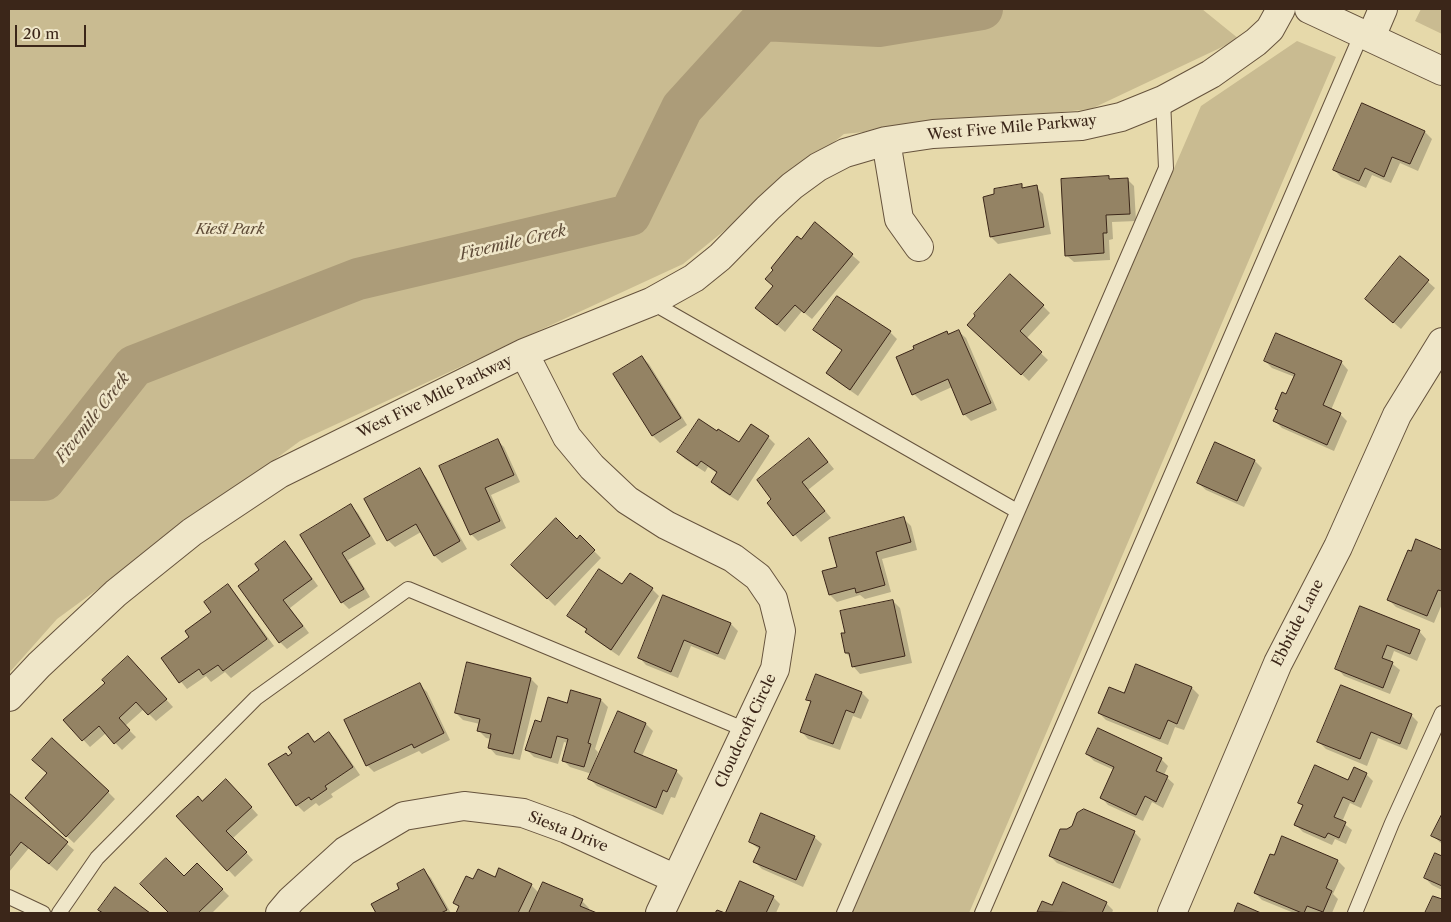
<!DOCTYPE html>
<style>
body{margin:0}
#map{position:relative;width:1451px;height:922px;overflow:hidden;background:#e6d9aa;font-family:"Libre Caslon Text",serif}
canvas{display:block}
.frame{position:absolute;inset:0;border:10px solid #3b2619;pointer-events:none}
.scale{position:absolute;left:15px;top:25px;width:71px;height:22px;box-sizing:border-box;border:2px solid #3b2619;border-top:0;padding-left:6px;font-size:15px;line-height:18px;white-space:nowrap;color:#3b2619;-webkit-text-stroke:4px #efe6c8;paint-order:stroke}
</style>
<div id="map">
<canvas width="1451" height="922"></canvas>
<div class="frame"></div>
<div class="scale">20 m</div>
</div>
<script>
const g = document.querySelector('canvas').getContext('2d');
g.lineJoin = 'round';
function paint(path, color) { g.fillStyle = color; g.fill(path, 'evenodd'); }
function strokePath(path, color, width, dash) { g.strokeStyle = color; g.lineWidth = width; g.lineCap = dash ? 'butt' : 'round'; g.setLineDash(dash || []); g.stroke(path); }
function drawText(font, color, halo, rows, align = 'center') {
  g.font = font + ' "Libre Caslon Text",serif'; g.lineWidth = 5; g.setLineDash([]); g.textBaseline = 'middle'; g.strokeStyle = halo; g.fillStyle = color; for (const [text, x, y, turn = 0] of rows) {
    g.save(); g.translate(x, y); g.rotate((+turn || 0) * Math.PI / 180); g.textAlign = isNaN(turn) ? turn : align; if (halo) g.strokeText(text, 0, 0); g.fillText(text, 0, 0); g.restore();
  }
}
const green = new Path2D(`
 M9 9H1202L1239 39 1091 109 844 134 683 264 300 441 57 619 9 673Z
 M1421 9H1442V34L1415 21Z
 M1297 41 1336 57 969 913H852L1201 106Z`);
const shadow = new Path2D(`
 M1425 132 1432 139 1418 171 1400 163 1391 183 1372 175 1366 188 1341 177 1334 170Z
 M1108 177 1111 180 1127 179 1134 186 1136 221 1112 222 1113 239 1109 240 1110 260 1074 262 1066 255Z
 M1021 186 1024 189 1036 187 1043 194 1051 234 998 244 991 237Z
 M815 224 860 262 812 319 802 311 785 332 764 314 774 287 801 241Z
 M1401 258 1435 288 1401 329 1366 299Z
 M1043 306 1050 313 1026 339 1048 360 1029 381 976 332Z
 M815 330 890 332 897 339 858 396 835 380 828 373 843 351 822 337Z
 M958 331 966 338 997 410 971 421 964 414 952 387 921 401 914 394 949 335Z
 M642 357 649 364 687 425 660 443 653 436Z
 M1265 361 1341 362 1348 370 1331 410 1340 414 1347 421 1334 451 1282 428 1275 421 1295 377 1272 368Z
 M768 437 775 444 738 501 719 489 712 482 718 474 708 467 705 472 685 459 678 452 739 444Z
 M497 440 504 447 520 482 491 495 506 528 478 541 471 534Z
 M1216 443 1255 461 1262 468 1244 507 1206 490 1198 483Z
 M816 447 834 469 808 490 831 518 801 542 769 503Z
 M419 470 426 477 467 549 442 563 435 556 421 532 395 547 388 540Z
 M351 506 358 513 376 544 348 560 370 597 349 609 342 602 302 535Z
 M904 519 911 526 917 550 882 559 891 592 865 599 860 595 837 602 830 595 839 568Z
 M580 537 601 558 555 606 513 565 577 540Z
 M1417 541 1442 552V604L1434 623 1396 607 1389 600Z
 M285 543 292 550 318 586 290 608 309 633 287 649 280 642 261 570Z
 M228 586 235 593 274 646 231 678 225 672 211 682 206 676 187 689 162 658 191 638 213 613Z
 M623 586 652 589 659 596 619 656 594 639 587 632 588 631 569 616Z
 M664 597 731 624 738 631 725 660 691 646 678 678 646 665 639 657Z
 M893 601 900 608 912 663 860 674 853 666 851 658 846 653V634Z
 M1361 608 1419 631 1426 639 1417 661 1394 651 1390 662 1400 670 1390 694 1344 676 1337 668Z
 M468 663 531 679 538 686 520 760 496 755 489 747 491 739 486 738 478 730 480 724 463 720 456 713Z
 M135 665 173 707 156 721 144 709 125 726 136 737 122 750 106 733 90 747 65 720 106 683Z
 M1136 666 1192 688 1199 695 1184 730 1175 727 1168 745 1106 720 1099 713 1124 695Z
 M817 676 862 693 869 700 861 719 853 716 840 750 808 739 801 731 811 703 808 699Z
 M420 685 427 692 450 740 422 754 419 751 374 772 367 765Z
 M601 700 608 707 595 749 598 752 594 765 596 766 619 712 646 724 653 731 642 756 676 771 683 778 675 798 671 797 663 815 597 786 590 779 592 774 570 767 563 760 568 743 564 742 558 764 534 757 527 750 542 723 568 704Z
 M1411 715 1418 722 1407 750 1378 738 1367 766 1326 749 1319 742Z
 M329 733 336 740 360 775 331 794 333 797 319 806 316 803 304 812 297 805 288 757 294 753 308 735 316 742Z
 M1087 754 1161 759 1168 766 1164 775 1174 784 1163 808 1152 802 1143 821 1108 805 1101 797 1114 770 1094 761Z
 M1366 774 1373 781 1361 808 1350 803 1342 822 1352 830 1346 844 1335 839 1332 845 1303 832 1296 825 1304 806 1300 802Z
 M233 787 258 815 233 838 253 860 235 877 178 816 202 802Z
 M108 792 115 799 74 843 33 805Z
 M9 794 74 850 57 871 29 848 9 872Z
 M1442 817V844L1433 836Z
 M1073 827 1134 832 1141 839 1120 889 1057 863 1050 856 1067 830Z
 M814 837 822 844 803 887 762 869 755 862 760 850 750 842Z
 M1436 854 1442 857V890L1432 885 1425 878Z
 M1338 861 1345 868 1333 894 1338 899 1332 913H1294L1262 900 1255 893Z
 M197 864 229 896 212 913H171L142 884 184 877Z
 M424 871 431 878 451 913H378L373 904 401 889Z
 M495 878 531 885 539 893 582 901 589 908 588 911 594 913H458L460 908 454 903 473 881Z
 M741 882 773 897 780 904 776 913H726Z
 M1043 902 1053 907 1106 903 1113 910 1112 913H1039L1038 912Z`);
const river = new Path2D(`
 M9 480H44L134 366 358 279 630 215 682 108 762 20 879 26 982 9`);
const building = new Path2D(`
 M1362 103 1425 131 1410 164 1392 157 1384 177 1365 168 1359 181 1333 170Z
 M1109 176V179L1128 178 1130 214 1106 215 1107 233H1103L1104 253 1065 256 1061 179Z
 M1022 184V188L1037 185 1044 227 990 237 983 197 994 194V189Z
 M815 222 853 254 804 313 795 305 777 325 755 308 773 286 765 279 773 270 771 268 797 236 801 239Z
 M1400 256 1429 280 1393 323 1365 299Z
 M1010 274 1044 305 1020 331 1042 352 1021 375 967 325 975 316 974 314Z
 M837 296 891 331 850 390 826 373 842 350 813 330Z
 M959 330 991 403 963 415 948 379 912 395 896 357 914 349 913 346 947 331 948 334Z
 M1276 333 1342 361 1323 405 1341 413 1327 445 1273 421 1278 410 1275 409 1282 392 1286 394 1295 374 1264 361Z
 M642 356 681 418 652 436 613 374Z
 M699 419 717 431 718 429 739 442 751 424 769 436 730 495 711 482 717 472 701 461 697 466 677 452Z
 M809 438 828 462 802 482 825 511 793 536 767 503 771 499 757 480Z
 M498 439 514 475 485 488 500 521 470 535 439 466Z
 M1215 442 1255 460 1237 501 1197 483Z
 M420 468 460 541 434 556 416 524 387 541 364 499Z
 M351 504 370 536 342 553 364 589 341 603 300 535Z
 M904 517 911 542 876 552 885 585 856 593 855 588 829 595 822 571 837 567 829 538Z
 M556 518 577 539 580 535 595 550 547 599 511 565Z
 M1416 539 1442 550V591L1438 590 1427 616 1387 600 1408 550 1411 551Z
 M285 541 312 579 283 600 303 626 279 643 238 586 259 570 255 564Z
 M599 569 622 584 630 573 653 588 611 650 585 632 587 629 567 616Z
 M228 584 267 639 223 671 218 665 203 675 199 669 179 683 161 658 189 637 185 631 211 612 204 602Z
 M663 595 731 623 718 654 684 640 671 672 638 658Z
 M893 600 905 656 852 667 849 653H845L841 633H845L840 611Z
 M1360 606 1420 630 1410 654 1387 645 1382 658 1393 662 1383 688 1335 669Z
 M128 656 167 699 148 715 136 702 119 718 130 730 114 744 99 726 82 741 63 720 105 683 102 680Z
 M467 662 531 678 513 754 488 748 491 734 477 731 480 719 455 713Z
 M1136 664 1192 687 1177 724 1168 720 1160 739 1098 713 1109 687 1124 693Z
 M816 674 862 692 854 713 846 710 833 744 800 732 811 701 806 700Z
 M420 683 444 733 414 748 412 744 366 766 344 720Z
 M1341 685 1412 714 1400 744 1371 732 1360 759 1317 742Z
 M571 690 601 699 588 743 591 744 584 767 562 761 568 739 557 736 551 758 525 750 535 720 541 722 548 697 567 703Z
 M618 711 646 723 634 752 677 770 667 792 663 790 656 808 588 779Z
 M1098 728 1162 758 1156 771 1168 776 1156 802 1145 796 1136 815 1100 798 1114 767 1086 754Z
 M329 732 353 767 325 786 327 789 311 800 309 797 296 806 268 764 286 753 288 756 292 753 288 747 308 733 314 742Z
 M52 738 109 791 66 837 25 798 47 773 32 760Z
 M1315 765 1348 780 1354 767 1367 773 1354 802 1343 797 1334 817 1346 822 1339 838 1328 833 1325 838 1294 825 1303 805 1298 803Z
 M226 779 252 807 226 831 247 852 227 871 176 816 198 796 202 801Z
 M9 793 68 842 49 864 21 842 9 857Z
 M1084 809 1135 831 1113 883 1049 856 1060 829H1067L1072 826 1077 813Z
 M761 813 815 836 796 880 753 862 760 847 749 842Z
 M1442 814V841L1431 836Z
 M1282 836 1338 860 1326 888 1332 891 1323 912 1307 906 1304 913H1302L1254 893 1270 854 1274 855Z
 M1435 853 1442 856V886L1424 878Z
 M166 858 184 876 197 863 223 889 198 913H169L140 884Z
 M499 868 532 884 518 913H456L459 906 453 903 466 876 473 879 478 869 495 877Z
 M424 869 447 910 441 913H376L371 904 399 889 397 884Z
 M740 881 774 896 766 913H715L717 910 725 913Z
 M543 882 583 899 580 906 597 913H529Z
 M1063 882 1107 902 1102 913 1037 912 1042 901 1052 905Z
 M115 887 150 913H103L98 910Z
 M1433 896 1442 899V913H1425Z
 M1238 903 1261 913H1234Z`);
const service = new Path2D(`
 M651 302 1017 511
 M9 897 43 913
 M59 913 97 858 256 698 408 589 746 730
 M844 913 1166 168 1163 100
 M982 913 1362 33
 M1355 913 1392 823 1442 713`);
const minor = new Path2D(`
 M1371 37 1383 9
 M886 141 899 219 919 247
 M524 353 567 437 592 467 627 500 666 525 733 558 758 577 773 599 781 631 775 669 660 913
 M9 697 39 665 116 593 192 532 279 474 524 353 651 302 694 278 720 257 768 208 792 186 818 167 845 153 886 141 933 134 1081 126 1121 117 1163 100 1211 74 1256 42 1270 29 1281 9
 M280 913 291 900 345 851 404 816 464 806 523 813 567 829 676 879
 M1172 913 1278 663 1338 547 1397 415 1442 342`);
const tertiary = new Path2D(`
 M1309 9 1442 71`);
const streetNames = [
 ["West Five Mile Parkway",1012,128,-5],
 ["West Five Mile Parkway",435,397,-26],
 ["Ebbtide Lane",1298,623,-63],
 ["Cloudcroft Circle",746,731,-65],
 ["Siesta Drive",568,832,22]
];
const parkNames = [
 ["Kiest Park",230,230]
];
const waterNames = [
 ["Fivemile Creek",513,243,-13],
 ["Fivemile Creek",93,418,-52]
];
paint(green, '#c9bb91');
paint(shadow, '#0003');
strokePath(river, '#ac9c79', 42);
paint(building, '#948364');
strokePath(building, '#3b2619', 1);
strokePath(service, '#66533d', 16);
strokePath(minor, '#66533d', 30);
strokePath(tertiary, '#66533d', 30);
strokePath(service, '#efe6c8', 14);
strokePath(minor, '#efe6c8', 28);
strokePath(tertiary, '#efe6c8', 28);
drawText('15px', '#3b2619', '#efe6c8', streetNames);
drawText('italic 15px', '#5e4b37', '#efe6c8', parkNames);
drawText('italic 16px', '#5d4936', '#efe6c8', waterNames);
</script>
